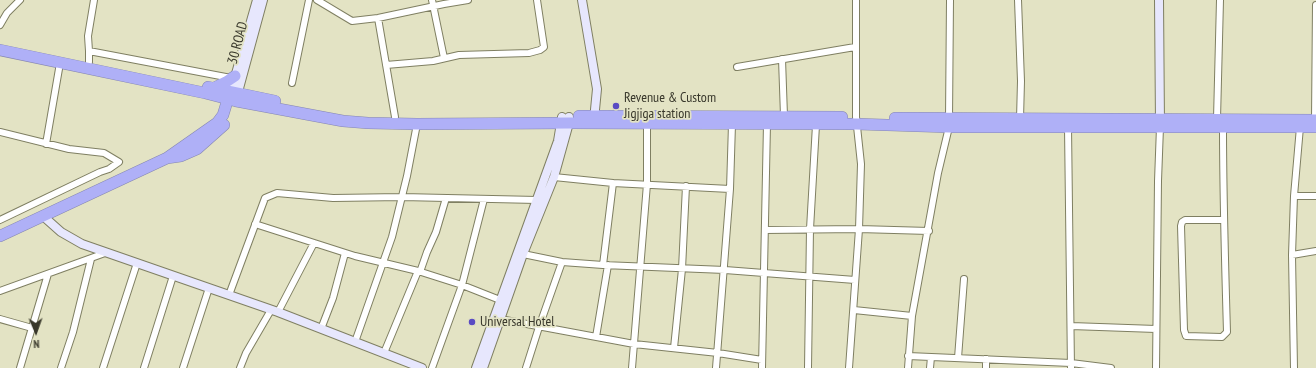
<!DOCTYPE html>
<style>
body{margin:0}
#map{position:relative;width:1316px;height:368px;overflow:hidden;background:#e3e3c4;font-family:"PT Sans Narrow",sans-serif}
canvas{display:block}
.north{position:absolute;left:16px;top:312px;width:40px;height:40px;-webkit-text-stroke:3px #e3e3c4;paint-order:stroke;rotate:178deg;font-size:11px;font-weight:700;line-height:16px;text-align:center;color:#38372b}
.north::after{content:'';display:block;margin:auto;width:14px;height:18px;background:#38372b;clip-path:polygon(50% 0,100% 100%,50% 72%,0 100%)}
</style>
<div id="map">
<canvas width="1316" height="368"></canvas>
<div class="north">N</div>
</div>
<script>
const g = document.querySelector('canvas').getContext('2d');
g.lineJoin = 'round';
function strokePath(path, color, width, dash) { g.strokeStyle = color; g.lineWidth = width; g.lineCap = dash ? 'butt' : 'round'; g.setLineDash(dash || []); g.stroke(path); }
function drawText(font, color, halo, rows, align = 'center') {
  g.font = font + ' "PT Sans Narrow",sans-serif'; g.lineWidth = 3.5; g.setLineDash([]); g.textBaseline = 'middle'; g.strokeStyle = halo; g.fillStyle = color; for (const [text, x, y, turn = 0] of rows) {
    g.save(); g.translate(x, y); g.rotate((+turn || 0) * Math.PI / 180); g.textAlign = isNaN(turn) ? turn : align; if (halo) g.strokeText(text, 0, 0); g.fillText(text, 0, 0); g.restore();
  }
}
const street = new Path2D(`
 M94 0 88 36 89 51 231 78
 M317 0 352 21 378 18 444 4 468 0
 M432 0 444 58
 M1018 0 1021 81 1020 119
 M378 18 395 117
 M0 25 7 13 20 0
 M782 59 784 116
 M89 62V51
 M386 65 433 61 459 55 529 53 540 50 544 47 537 0
 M737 67 855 47
 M292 83 309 0
 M949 119 950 0
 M1217 119 1220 0
 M1315 120 1316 5
 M1068 127 1071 368
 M1223 127C1223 196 1225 264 1227 332L1222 337 1186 336 1184 330 1181 226 1182 222 1185 220H1224
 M0 132 69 149 104 153 119 162 109 169 100 172 0 220
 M46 144 60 63
 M554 177 613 183 730 189
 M1294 196H1316
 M255 224 355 256 418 271 462 285 500 300
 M765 230 859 229 929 231
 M523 254 562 262 603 265 725 270 855 280
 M1292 255 1316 251
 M603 265 613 183
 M420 272 427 252 436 232 446 198
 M0 291 105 253
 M229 295 265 198 277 193 333 198 402 197 537 200
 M854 310 912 316
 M278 312 314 243
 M0 319 32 328
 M500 319 634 344 718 353 762 360
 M1071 326 1156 329
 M321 329 333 298 345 253
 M596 337 608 265
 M355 342 392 237 407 176 417 124
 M674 348 682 269 686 186
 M384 353 418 271
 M908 356 1071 363 1111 368
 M958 358 964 279
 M20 368 48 274
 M61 368 73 332 91 259
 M103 368 137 263
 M144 368 173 276
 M183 368 209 288
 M240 368 246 353 271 310
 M432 368 462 285 484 199
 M526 368 539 327 562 262
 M632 368 647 184V124
 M716 368 730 189 732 124
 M762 368 767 124
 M808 368 810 229 816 125
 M849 368 859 229 861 164 856 117V0
 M908 368 912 316 938 173 949 127
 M930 368 931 357
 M986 368V359
 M1156 368 1158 181 1160 127
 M1294 368 1292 255 1294 196 1300 127`);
const secondary = new Path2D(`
 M582 0 597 89 594 120
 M1159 0 1160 124
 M231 91 257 0
 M238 92 263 0
 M43 216 61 232 82 244 278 312 422 368
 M476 368 558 141 562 117
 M483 368 523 254 554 177 569 123V117`);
const highway = new Path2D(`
 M0 50 205 93 236 101 343 121 368 123 417 124 569 123 856 124 949 127H1316
 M208 87 275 101
 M214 88 226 82 235 76
 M579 116 842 117
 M895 118 1316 120
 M167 158 181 156 197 149 224 125
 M0 236 167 158 217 123 223 115 230 92`);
const markers = [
 [616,106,4,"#5a4bc3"],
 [472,322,4,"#5a4bc3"]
];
const streetNames = [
 ["30 ROAD",238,43,-75]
];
const poiNames = [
 ["Revenue & Custom",624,98],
 ["Jigjiga station",624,114],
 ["Universal Hotel",480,322]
];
strokePath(street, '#7f7f62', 8);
strokePath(secondary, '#7f7f62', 10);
strokePath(highway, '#8586b0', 12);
strokePath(street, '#fff', 6);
strokePath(secondary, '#e7e7fd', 8);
strokePath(highway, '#afb0f7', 11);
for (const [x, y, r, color] of markers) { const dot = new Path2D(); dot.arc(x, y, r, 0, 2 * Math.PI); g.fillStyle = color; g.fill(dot); strokePath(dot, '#e3e3c4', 1.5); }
drawText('14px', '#38372b', '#e3e3c4', streetNames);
drawText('14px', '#38372b', '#e3e3c4', poiNames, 'left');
</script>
